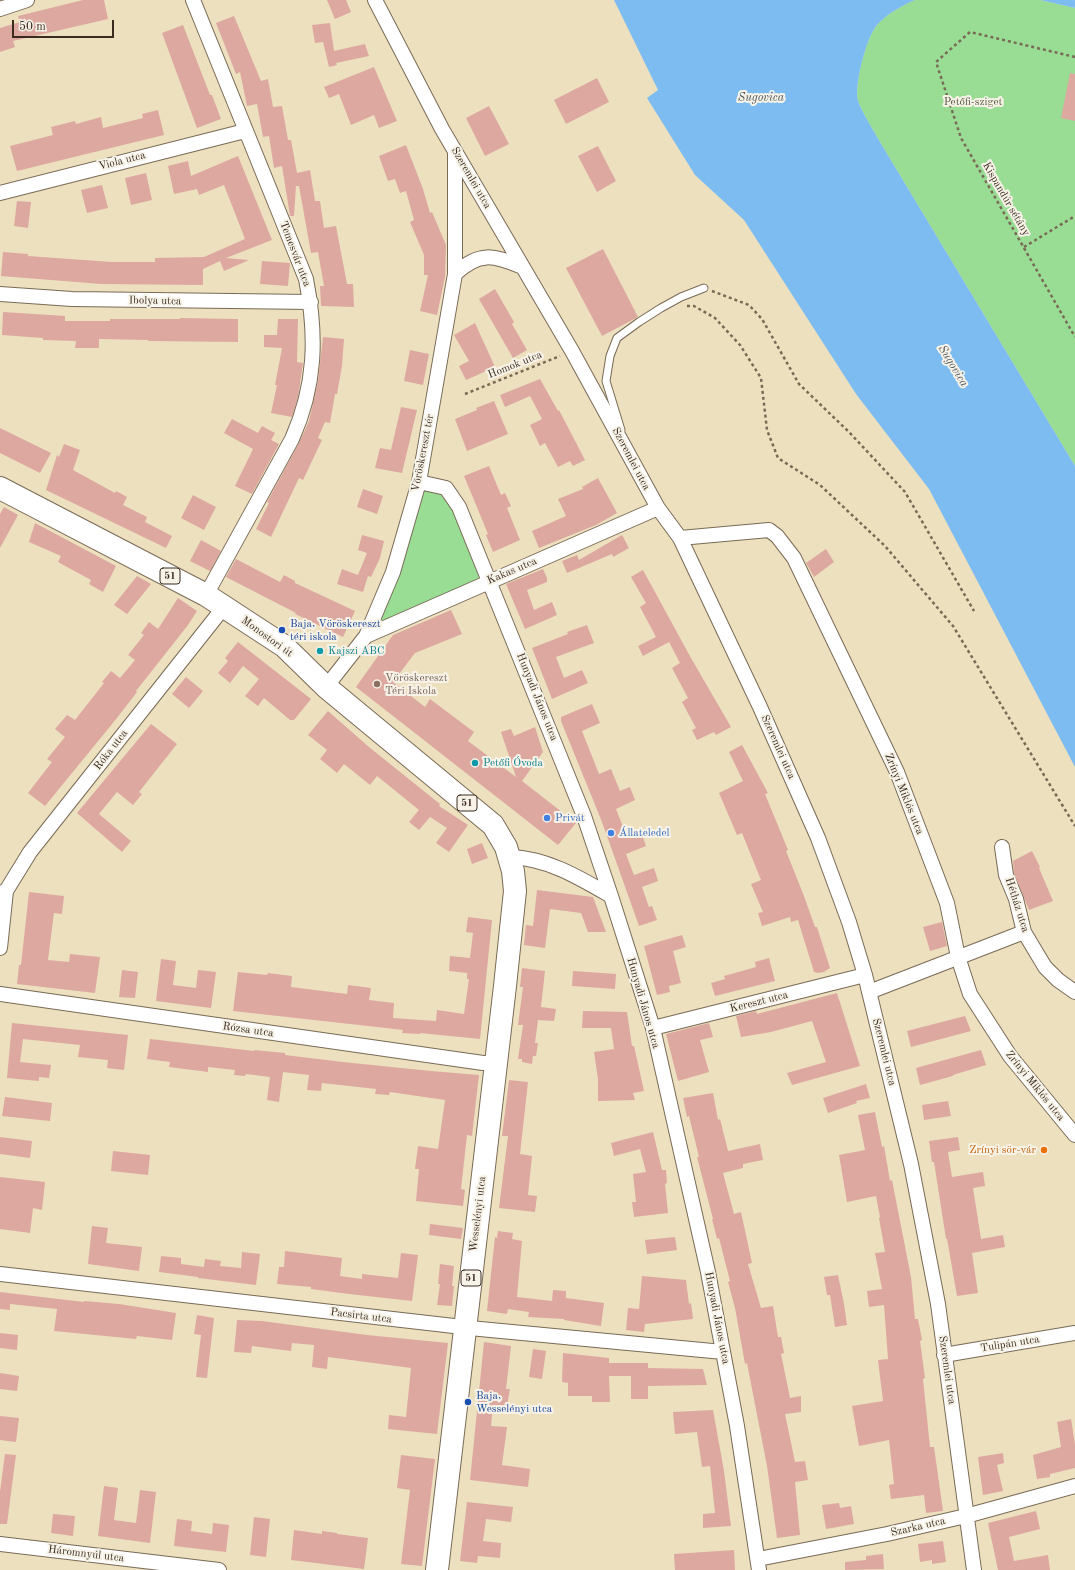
<!DOCTYPE html>
<meta charset="utf-8">
<style>
body{margin:0}
#map{position:relative;width:1075px;height:1570px;overflow:hidden;background:#ede0bf;font-family:"Old Standard TT",serif}
canvas{display:block}
.scale{position:absolute;left:12px;top:20px;width:102px;height:18px;box-sizing:border-box;border:2px solid #3b2a1e;border-top:0;padding-left:5px;font-size:12px;line-height:14px;white-space:nowrap;color:#3b2a1e;-webkit-text-stroke:3px #f7f3e8;paint-order:stroke}
</style>
<div id="map">
<canvas width="1075" height="1570"></canvas>
<div class="scale">50 m</div>
</div>
<script>
const g = document.querySelector('canvas').getContext('2d');
g.lineJoin = 'round';
function paint(path, color) { g.fillStyle = color; g.fill(path, 'evenodd'); }
function strokePath(path, color, width, dash) { g.strokeStyle = color; g.lineWidth = width; g.lineCap = dash ? 'butt' : 'round'; g.setLineDash(dash || []); g.stroke(path); }
function drawText(font, color, halo, rows, align = 'center') {
  g.font = font + ' "Old Standard TT",serif'; g.lineWidth = 4; g.setLineDash([]); g.textBaseline = 'middle'; g.strokeStyle = halo; g.fillStyle = color; for (const [text, x, y, turn = 0] of rows) {
    g.save(); g.translate(x, y); g.rotate((+turn || 0) * Math.PI / 180); g.textAlign = isNaN(turn) ? turn : align; if (halo) g.strokeText(text, 0, 0); g.fillText(text, 0, 0); g.restore();
  }
}
const green = new Path2D(`
 M915 0H1040L1075 8V466L877 137C871 126 862 112 858 101 854 86 866 38 877 25 887 14 901 6 915 0Z
 M419 482 446 488 481 578 375 626Z`);
const water = new Path2D(`
 M614 0H915C901 6 887 14 877 25 866 38 854 86 858 101 862 112 871 126 877 137L1075 466V767L929 489 856 394 744 220 695 175 647 98 658 90Z
 M1040 0H1075V8Z`);
const building = new Path2D(`
 M83 0H104L108 19 13 41 15 47 0 52V28L20 22 18 16Z
 M327 0H346L351 12 335 19Z
 M234 16 261 81 268 79 273 107 282 106 288 140H291L297 173 310 170 315 201H320L324 228 336 226 347 284H353L354 307 321 306 320 286H324L318 252 311 253 299 186H296L294 216H290L282 166 274 168 269 136 263 137 257 104 247 106 240 72 236 74 216 23Z
 M330 23 334 51 365 44 369 56 336 63 337 65 329 67 323 42 315 43 312 25Z
 M183 25 210 95H212L221 119 197 128 162 33Z
 M374 67 397 121 379 128 374 115 351 125 339 94 329 98 324 87Z
 M1070 73 1075 74V121L1061 118Z
 M597 78 609 102 566 124 554 100Z
 M489 106 509 144 485 156 466 118Z
 M158 110 164 135 17 171 10 146 53 135 51 127 75 121 76 124 101 117 103 128 143 118 142 114Z
 M406 145 423 189 430 213 432 212 446 245 445 277 437 315 420 311 428 275H424V255L410 222 414 220 406 191 400 193 395 179 388 181 379 156Z
 M598 146 616 181 597 192 578 156Z
 M238 156 272 240 226 258 249 260 224 271 220 261 203 269V285L101 284 1 276 3 252 28 254V256L112 262H155V258L204 257 245 239 224 185 199 195 197 189 174 194 168 166 188 161 191 176Z
 M146 173 152 200 131 205 125 178Z
 M102 185 108 208 87 213 81 190Z
 M17 201 31 202 28 228 14 226Z
 M603 249 638 317 602 336 566 268Z
 M262 261 290 263 288 286 260 284Z
 M495 289 514 322 512 324 527 350 513 358 479 299Z
 M3 312 65 316V321H110V319H180V318L238 319V342L148 341V340L99 339V348H75L76 341 43 340V338L2 335Z
 M278 319H298L297 362 303 363 298 397 292 417 271 413 277 385H275L282 348 264 347V335H277Z
 M475 323 495 367 466 380 459 366 469 361 454 335Z
 M323 337 344 339 342 366 337 394H335L330 423 325 422 318 438 322 440 303 480 299 478 271 537 256 529 269 503 267 502 299 443 309 421 318 381Z
 M410 350 429 354 423 385 404 381Z
 M540 379 558 411 559 410 585 460 573 466 570 461 558 467 545 443 540 446 530 425 542 419 530 396 505 407 500 395Z
 M494 401 508 434 467 451 455 419 477 410 476 408Z
 M401 407 417 410 402 473 375 468 380 448 391 450Z
 M232 419 258 433 262 426 275 433 271 440 279 444 252 494 235 486 253 449 224 433Z
 M0 428 51 453 40 473 0 453Z
 M64 444 80 450 73 470 115 493 116 491 127 497 123 505 147 517 145 522 172 536 166 548 46 490 57 455 59 457Z
 M489 466 501 495 505 493 511 506 507 508 520 540 493 552 486 535 488 534 464 476Z
 M598 478 617 513 596 525 539 548 532 531 566 516 558 499 583 489 582 487Z
 M363 489 383 496 377 514 357 507Z
 M193 495 216 507 204 530 181 518Z
 M4 507 18 515 0 548V514Z
 M35 523 116 566 103 592 89 584 91 580 58 562 61 556 29 542Z
 M362 535 384 541 380 558 371 577 368 576 363 592 337 584 342 569 358 575 367 553 358 550Z
 M622 535 629 548 613 557 612 554 567 573 562 561 577 555 579 560Z
 M201 540 221 551 210 571 190 561Z
 M826 549 834 562 814 577 806 563Z
 M236 559 280 582 284 575 295 581V583L355 611 343 637 295 614 296 613 226 577Z
 M543 569 547 578V582L527 590 534 610 552 602 557 615 525 629 506 584Z
 M643 570 691 658 731 727 716 735 714 732 697 740 692 730 696 728 682 702 688 698 672 668 680 663 669 642 643 656 638 646 656 637 640 607 646 603 631 577Z
 M137 576 151 584 127 614 114 605Z
 M178 598 197 611 188 625 136 691 137 692 117 718 45 806 28 793 52 762 47 759 65 737 55 729 67 715 75 720 104 683 102 682 111 671 120 678 135 660 128 655 144 635 141 633 149 622 158 629Z
 M451 610 462 634 415 653 393 682 425 707 430 699 474 732 468 741 516 777 501 732 511 729 514 736 535 727 543 752 522 781 576 823 558 845 356 687 393 635Z
 M587 625 594 643 556 657 564 678 582 670 588 683 552 699 532 648 568 634 567 632Z
 M238 642 311 699 294 720H290L264 698 258 706 245 696 259 679 243 666 230 683 218 673 228 661 225 658Z
 M186 677 203 691 189 708 172 694Z
 M592 704 600 723 582 731 599 774 611 769 620 791 630 787 635 800 616 809 627 837 641 832 646 846 626 854 634 875 654 868 658 881 642 887 649 907 652 906 657 920 639 926 602 822 561 721V717Z
 M328 711 369 747 440 804 439 806 468 825 449 852 436 843 447 828 430 817 419 830 409 822 419 810 377 776 370 785 344 764 337 773 320 759 327 750 308 735Z
 M151 724 177 744 139 792 142 794 133 805 117 792 99 814 131 841 122 852 77 813Z
 M742 745 768 793 765 794 788 850 786 851 804 896 815 927H817L830 968 824 972 818 973 814 972 798 920 791 922 790 917 762 926 758 913 763 912 751 884 761 880 742 833 737 835 719 793 743 781 729 752Z
 M482 843 488 858 472 864 467 849Z
 M1032 851 1040 867 1039 868 1053 901 1029 910 1014 873 1013 861Z
 M537 890 593 897 606 932H588L581 913 550 909 545 948 524 945 526 925 533 926Z
 M29 892 64 896 62 914 54 913 48 960 69 962 70 954 100 957 95 993 17 984 19 965H21Z
 M468 917 492 920 480 1039 420 1033V1034L402 1033 403 1030 377 1027 233 1011 238 972 267 975 268 973 292 976 291 987 347 994 348 985 371 988 369 1000 394 1003 393 1018 436 1021 437 1010 464 1014 469 979H467V973L449 971 450 956 470 958 473 933 466 932Z
 M942 922 947 946 930 951 923 927Z
 M682 935 686 947 673 951 681 983 669 986 670 992 657 995 644 946Z
 M769 958 775 981 715 996 711 983 725 979 724 976 756 967 755 962Z
 M161 959 176 961 173 985 196 988 198 970 216 972 211 1008 156 1001Z
 M522 968 545 971 541 1007 556 1009 554 1021 538 1020 535 1043H538L536 1056H533L532 1064 522 1062V1059H518L523 1025H518L523 987H520Z
 M122 970 138 972 135 998 119 997Z
 M573 971 616 974 615 989 572 986Z
 M837 993 860 1066 792 1085 787 1073 826 1062 812 1021 771 1032 741 1037 736 1016 756 1011 757 1014Z
 M583 1011 627 1012 632 1046H634L644 1091 633 1093 635 1100 598 1101V1079L594 1052 614 1049 611 1028H582Z
 M965 1016 971 1031 911 1047 907 1031Z
 M12 1023 128 1035 124 1070 107 1068 108 1060 78 1057 80 1045 23 1039 20 1062 51 1065 49 1078 39 1077V1081L7 1078Z
 M709 1023 713 1037 700 1040 709 1072 678 1081 666 1034Z
 M150 1039 254 1051V1050L285 1053V1055L343 1062 431 1071 479 1075 472 1136 467 1135 461 1189 465 1190 463 1206 416 1201 419 1169H415L418 1146 438 1149 445 1100 390 1092 389 1095 375 1094 376 1089 322 1083 321 1091 307 1090 309 1075 283 1072 279 1102 267 1100 270 1077 246 1074 245 1076 234 1075 235 1070 208 1067V1072L169 1067 170 1062 147 1059Z
 M981 1050 986 1065 953 1075V1076L920 1085 916 1068Z
 M509 1080 528 1082 520 1154 532 1156 528 1195 537 1196 535 1212 499 1208 508 1136H502Z
 M866 1084 870 1098 856 1101 857 1103 828 1113 823 1098Z
 M713 1093 718 1120 720 1119 728 1151 760 1144 763 1160 743 1164V1168L723 1173 734 1214 741 1212 752 1263 748 1264 761 1308 773 1306 778 1337H781L784 1353 781 1354 790 1398 801 1396V1412L785 1414 795 1462 805 1461 808 1480 795 1482 800 1535 777 1538 767 1466 747 1363 745 1364 735 1308 728 1282 730 1281 719 1238 717 1239 712 1219H713L697 1157H699L689 1116 687 1117 683 1098Z
 M5 1097 52 1103 50 1121 2 1116Z
 M948 1101 951 1116 924 1120 922 1105Z
 M875 1112 882 1147 884 1146 890 1181 892 1180 911 1277 915 1319H918L922 1340 920 1341 925 1378 923 1379 930 1447H934L943 1511 926 1513 924 1495 891 1499 889 1485 894 1484 889 1440 859 1446 852 1406 883 1401 878 1360 888 1359 884 1305 869 1307 867 1291 882 1289 875 1253 885 1252 879 1218 880 1217 876 1196 847 1202 839 1155 865 1150 858 1115Z
 M653 1132 662 1170H666L667 1183 665 1184 668 1213 634 1217 632 1202H636L633 1174 646 1172 640 1149 614 1156 611 1143Z
 M0 1137 32 1141 30 1158 0 1154Z
 M958 1137 960 1150 948 1152 952 1177 983 1172 985 1186 973 1188 981 1239 1003 1235 1005 1247 972 1253 978 1293 957 1296 947 1239H946L934 1162H932L929 1141Z
 M113 1151 150 1155 148 1175 111 1171Z
 M0 1177 45 1182 42 1210 33 1208 30 1233 0 1229Z
 M430 1224 463 1228 461 1239 429 1235Z
 M92 1226 108 1228 106 1243 142 1247 139 1271 88 1264Z
 M498 1231 513 1233 512 1239 522 1241 517 1297 552 1301 553 1290 566 1291V1298L604 1303 601 1326 564 1320V1319L528 1317 529 1312 508 1309 507 1314 487 1311 495 1237 497 1238Z
 M675 1237 677 1250 647 1254 645 1240Z
 M285 1251 342 1258 340 1276 362 1279V1274L398 1278 401 1253 418 1255 412 1301 349 1294 311 1289V1287L277 1284 279 1267H284Z
 M242 1252 260 1254 256 1285 198 1278V1277L159 1272 161 1256 181 1258V1264L204 1267 205 1259 221 1261 220 1266 241 1268Z
 M440 1264 454 1266 452 1286H454L452 1306 437 1305 440 1284H438Z
 M838 1275 844 1304 847 1325 835 1327 830 1295H827L824 1277Z
 M642 1276 686 1280 689 1304 691 1303 693 1319 645 1324 644 1332 626 1330 628 1308 639 1309Z
 M0 1292 84 1302V1301L119 1304 176 1313 172 1340 137 1336 136 1339 54 1331 57 1309 10 1304V1310L0 1309Z
 M197 1315 214 1318 207 1378 196 1377 201 1335 194 1334Z
 M237 1320 262 1321 367 1335 448 1343 437 1434 388 1429 389 1415 406 1417 411 1368 328 1357 327 1369 312 1367 314 1345 292 1343 291 1351 252 1346 251 1353 234 1352Z
 M0 1333 18 1335 17 1350 0 1348Z
 M484 1342 511 1346 506 1389H510L507 1406 493 1405 491 1426 507 1427 502 1465 530 1469 528 1487 470 1480Z
 M533 1349 546 1351 542 1379 529 1377Z
 M563 1353 609 1358V1363H648V1368L703 1369 707 1385 648 1386V1399H631V1376H609L610 1402H592V1396H568V1383L562 1382Z
 M0 1373 19 1376 17 1391 0 1389Z
 M713 1410 724 1471 731 1526 703 1528V1514L715 1513 710 1466 702 1467 697 1432 675 1434 673 1412Z
 M0 1416 19 1418 16 1442 0 1440Z
 M1071 1419 1075 1445V1468L1050 1474V1477L1037 1479 1033 1455 1061 1447 1057 1422Z
 M1003 1453 1004 1463 997 1465 1003 1491 983 1495 978 1457Z
 M5 1454 16 1455 7 1524H0V1492Z
 M401 1455 435 1459 422 1566 401 1564 410 1490 397 1488Z
 M104 1486 118 1488 114 1520 136 1523 140 1490 156 1492 150 1543 98 1536Z
 M467 1502 513 1507 511 1522 486 1519 483 1541 501 1543 500 1558 478 1556 477 1563 460 1561Z
 M839 1503 840 1508 851 1506 854 1524 826 1529 822 1505Z
 M1036 1511 1040 1529 1009 1537 1014 1561 1048 1555 1050 1570H998L988 1523Z
 M53 1514 75 1516 73 1536 51 1533Z
 M254 1517 270 1519 266 1557 250 1555Z
 M177 1519 192 1521 191 1531 212 1534 213 1523 229 1525 226 1552 174 1546Z
 M294 1530 322 1534V1531L337 1533V1534L368 1538 364 1569 291 1560Z
 M943 1541 946 1562 932 1564V1560L920 1562 918 1544Z
 M734 1550 735 1570H675L674 1554Z
 M883 1554 884 1569 845 1570V1562L866 1560V1556Z`);
const path = new Path2D(`
 M1075 57 970 32 936 62 961 138 1075 337
 M1024 247 1075 216
 M712 291 749 305 762 319 799 384 849 432 905 492 974 611
 M687 306H694L715 318 740 345 761 378 767 430 778 458 820 485 885 546 953 626 1075 826
 M465 394 560 356`);
const service = new Path2D(`
 M621 430 606 381 610 356 617 338 639 322 661 308 681 297 704 288`);
const minor = new Path2D(`
 M193 0 306 279C317 336 316 385 292 439L206 595
 M375 0 442 129 572 351 658 508 680 538 760 707 818 838 849 922 865 975 911 1164 938 1304 974 1570
 M0 9 27 0
 M0 193 245 131
 M455 274V152
 M0 294 72 299 311 302
 M419 482 446 488 459 507 584 816 611 896 653 1028 708 1272 737 1426 759 1570
 M680 538 769 530 777 536 794 558 897 772 947 903 958 957 970 994 1010 1056 1075 1135
 M366 636 658 508
 M326 687 366 636 393 572 419 482 455 274C480 250 494 256 523 267
 M1002 847 1006 875 1016 899 1024 932 1045 967 1058 980 1075 992
 M510 857C547 858 580 878 611 896
 M0 893 6 891 30 852 224 607
 M0 948 6 891
 M869 992 1024 932
 M0 994 483 1063H496
 M653 1028 865 975
 M0 1274 480 1329 723 1352
 M944 1355 1075 1333
 M0 1544 219 1570
 M758 1559 887 1534 966 1516 1075 1486`);
const primary = new Path2D(`
 M0 488 206 595 284 646 326 687 493 825 506 847 513 871 515 891 505 986 437 1570`);
const markers = [
 [282,630,4,"#1a4fb4"],
 [320,651,4,"#0f9aa8"],
 [377,684,4,"#8d6e63"],
 [475,763,4,"#0f9aa8"],
 [547,818,4,"#3f7fe0"],
 [611,833,4,"#3f7fe0"],
 [1044,1150,4,"#e8710a"],
 [468,1402,4,"#1a4fb4"]
];
const shields = [
 [170,576,20],
 [467,803,20],
 [471,1278,20]
];
const shieldNames = [
 ["51",170,576],
 ["51",467,803],
 ["51",471,1278]
];
const parkNames = [
 ["Petőfi-sziget",973,102]
];
const streetNames = [
 ["Viola utca",122,161,-14],
 ["Szeremlei utca",471,178,60],
 ["Kispandúr sétány",1006,199,60],
 ["Temesvár utca",295,254,69],
 ["Ibolya utca",155,301,1],
 ["Homok utca",515,365,-22],
 ["Vöröskereszt tér",423,453,-79],
 ["Szeremlei utca",631,459,62],
 ["Kakas utca",512,571,-23],
 ["Monostori út",267,637,36],
 ["Hunyadi János utca",537,697,68],
 ["Szeremlei utca",778,747,66],
 ["Róka utca",111,750,-52],
 ["Zrínyi Miklós utca",904,794,68],
 ["Hétház utca",1017,905,72],
 ["Kereszt utca",759,1002,-14],
 ["Hunyadi János utca",643,1003,74],
 ["Rózsa utca",248,1030,8],
 ["Szeremlei utca",884,1052,76],
 ["Zrínyi Miklós utca",1035,1086,51],
 ["Wesselényi utca",478,1214,-83],
 ["Pacsirta utca",361,1316,7],
 ["Hunyadi János utca",717,1318,79],
 ["Tulipán utca",1010,1344,-9],
 ["Szeremlei utca",947,1370,82],
 ["Szarka utca",918,1527,-13],
 ["Háromnyúl utca",86,1554,7]
];
const transitNames = [
 ["Baja, Vöröskereszt",290,624],
 ["téri iskola",290,637],
 ["Baja,",476,1396],
 ["Wesselényi utca",476,1409]
];
const cultureNames = [
 ["Kajszi ABC",328,651],
 ["Petőfi Óvoda",483,763]
];
const educationNames = [
 ["Vöröskereszt",385,678],
 ["Téri Iskola",385,691]
];
const shopNames = [
 ["Privát",555,818],
 ["Állateledel",619,833]
];
const foodNames = [
 ["Zrínyi sör-vár",1036,1150]
];
const waterNames = [
 ["Sugovica",761,98],
 ["Sugovica",953,366,59]
];
paint(green, '#99dd95');
paint(water, '#7cbcf1');
paint(building, '#dda8a0');
strokePath(service, '#796a56', 9);
strokePath(minor, '#796a56', 16);
strokePath(primary, '#796a56', 24);
strokePath(path, '#796a56', 2.5, [3, 3]);
strokePath(service, '#fff', 7);
strokePath(minor, '#fff', 14);
strokePath(primary, '#fff', 22);
for (const [x, y, r, color] of markers) { const dot = new Path2D(); dot.arc(x, y, r, 0, 2 * Math.PI); g.fillStyle = color; g.fill(dot); strokePath(dot, '#f7f3e8', 1.5); }
for (const [x, y, w] of shields) { const box = new Path2D(); box.roundRect(x - w / 2, y - 8, w, 16, 3); g.fillStyle = '#f7f3e8'; g.fill(box); strokePath(box, '#3b2a1e', 1); }
drawText('bold 10px', '#3b2a1e', null, shieldNames);
drawText('11px', '#52573c', '#f7f3e8', parkNames);
drawText('11px', '#3b2a1e', '#f7f3e8', streetNames);
drawText('11px', '#164399', '#f7f3e8', transitNames, 'left');
drawText('11px', '#0d838f', '#f7f3e8', cultureNames, 'left');
drawText('11px', '#785e54', '#f7f3e8', educationNames, 'left');
drawText('11px', '#366cbe', '#f7f3e8', shopNames, 'left');
drawText('11px', '#c56008', '#f7f3e8', foodNames, 'right');
drawText('italic 12px', '#4e565d', '#f7f3e8', waterNames);
</script>
